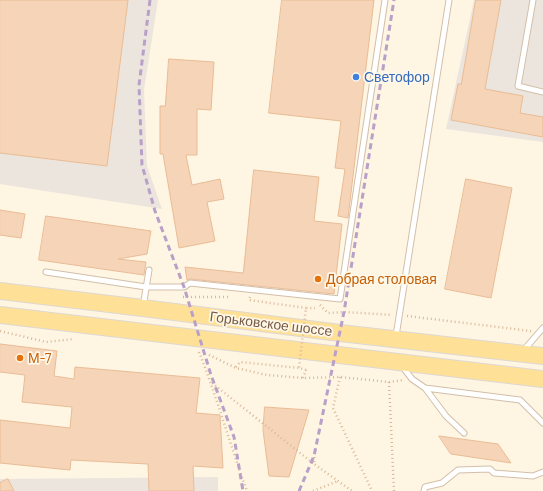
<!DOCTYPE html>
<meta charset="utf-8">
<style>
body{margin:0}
canvas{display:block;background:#fef5e2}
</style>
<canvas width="543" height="491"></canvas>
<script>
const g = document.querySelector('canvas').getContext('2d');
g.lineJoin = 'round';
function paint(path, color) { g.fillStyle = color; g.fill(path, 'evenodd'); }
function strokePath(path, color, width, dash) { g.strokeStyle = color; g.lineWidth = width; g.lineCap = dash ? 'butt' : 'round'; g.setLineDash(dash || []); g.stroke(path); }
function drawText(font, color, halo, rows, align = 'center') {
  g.font = font + ' Barlow,sans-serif'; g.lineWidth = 3.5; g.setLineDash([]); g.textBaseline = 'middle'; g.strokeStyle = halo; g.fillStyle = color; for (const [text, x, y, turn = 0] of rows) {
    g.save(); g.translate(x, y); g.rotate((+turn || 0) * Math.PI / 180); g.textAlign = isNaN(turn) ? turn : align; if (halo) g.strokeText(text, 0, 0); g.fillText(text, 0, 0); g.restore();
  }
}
const industrial = new Path2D(`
 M0 0H158L144 90 147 166 162 209 0 184Z
 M474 0H543V142L446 129Z
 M218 477V491H0V479Z`);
const building = new Path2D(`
 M0 0H128L107 166 0 153Z
 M282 0H374L348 218 338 216 345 169 335 168 341 121 269 113Z
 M476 0H501L485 89 523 96 520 113 543 117V137L451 120 458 84H461Z
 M169 59 214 62 211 110 197 109V155H186L192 185 220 179 224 199 207 202 215 241 179 248 163 154H160V106H165Z
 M254 170 319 177 314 221 342 224 334 294 190 279 187 280 185 267 243 273Z
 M466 179 512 188 491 298 445 289Z
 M0 210 25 214 21 238 0 235Z
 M46 216 151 231 147 254 118 259 146 262 144 275 39 260Z
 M0 344 57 351 54 376 74 379 75 367 200 378 196 413 220 415 223 468 193 466 194 491H149L148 464 71 460 70 470 0 463V420L70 428 72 407 22 402 25 375 0 372Z
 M265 407 309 410 289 477 269 476 263 430Z
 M439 436 498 444 511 463 451 454Z
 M8 479 14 491H0V483Z`);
const path = new Path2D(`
 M183 297H228
 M250 297 249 300 306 308
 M320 305 328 313 344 312 392 315
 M407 316 531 331
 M0 331 46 342 74 339
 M199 352C217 397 230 445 247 491
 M209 355 236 368 267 375 303 378 340 377 389 382 403 380
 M236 367 240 362 299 368
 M340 377 333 408 372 491
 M303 378 306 370
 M389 382 394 491
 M212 383 314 464
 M315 449 314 464 352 491
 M313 491 338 481`);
const lane = new Path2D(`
 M533 0 518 86 543 92
 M46 272 146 287H184L190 283 340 299 385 0
 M143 307 149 270
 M396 336 449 0
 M523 351 543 328
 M402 366 412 379 425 388 446 416 464 433
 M425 388 520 400 543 423
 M424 491 425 487 442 483 458 470 490 469 494 473 533 476 543 472`);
const primary = new Path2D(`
 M0 291 143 308 340 333 543 356
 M0 315 543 379`);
const rail = new Path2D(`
 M150 0 139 85 142 165 155 211 184 287 211 375 234 437 243 491
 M299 491 314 456 344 312 394 0`);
const pathBridge = new Path2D(`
 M306 370 299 368 306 308H315`);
const markers = [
 [356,77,4,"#3f7fe0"],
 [318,279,4,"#e8710a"],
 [20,358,4,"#e8710a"]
];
const shopNames = [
 ["Светофор",364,77]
];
const foodNames = [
 ["Добрая столовая",326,279],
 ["М-7",28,358]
];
const streetNames = [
 ["Горьковское шоссе",271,324,7]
];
paint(industrial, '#ece5dd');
paint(building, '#f5d4b7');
strokePath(building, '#e9bc96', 1);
strokePath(lane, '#d2bfaa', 7);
strokePath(primary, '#ded8d3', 18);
strokePath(path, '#dab89a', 2.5, [1, 3]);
strokePath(lane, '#fff', 5);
strokePath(primary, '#ffe097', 16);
strokePath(rail, '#b8a0c8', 3, [6, 4]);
strokePath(pathBridge, '#dab89a', 2.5, [1, 3]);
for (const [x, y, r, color] of markers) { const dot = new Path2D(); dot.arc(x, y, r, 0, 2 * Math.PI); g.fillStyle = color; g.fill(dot); strokePath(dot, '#fff8e9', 1.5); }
drawText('14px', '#366cbe', '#fff8e9', shopNames, 'left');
drawText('14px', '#c56008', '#fff8e9', foodNames, 'left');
drawText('14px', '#775b46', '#fff8e9', streetNames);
</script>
